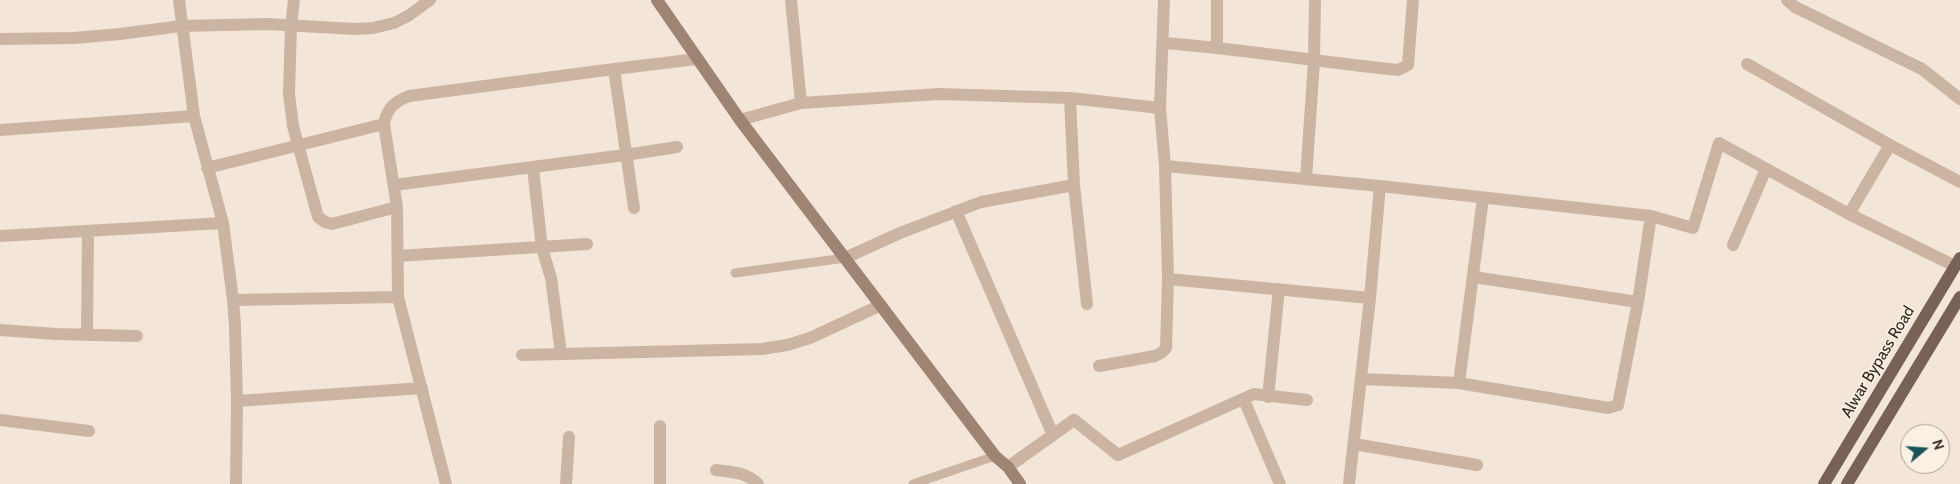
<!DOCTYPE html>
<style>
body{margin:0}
#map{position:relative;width:1960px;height:484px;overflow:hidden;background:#f3e5d7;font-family:Cabin,sans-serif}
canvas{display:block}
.north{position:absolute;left:1900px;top:424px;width:50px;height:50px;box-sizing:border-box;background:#faf0e3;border:1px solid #aba197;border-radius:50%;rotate:72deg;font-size:14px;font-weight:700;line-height:20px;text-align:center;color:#352a25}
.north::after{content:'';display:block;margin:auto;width:18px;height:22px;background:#185559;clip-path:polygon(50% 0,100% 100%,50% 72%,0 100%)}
</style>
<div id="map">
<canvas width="1960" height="484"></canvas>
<div class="north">N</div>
</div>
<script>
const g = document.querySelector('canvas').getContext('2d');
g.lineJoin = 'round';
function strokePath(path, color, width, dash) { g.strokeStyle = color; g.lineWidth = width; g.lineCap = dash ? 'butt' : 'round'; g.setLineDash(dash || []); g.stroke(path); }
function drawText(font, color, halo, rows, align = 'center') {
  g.font = font + ' Cabin,sans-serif'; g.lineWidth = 4; g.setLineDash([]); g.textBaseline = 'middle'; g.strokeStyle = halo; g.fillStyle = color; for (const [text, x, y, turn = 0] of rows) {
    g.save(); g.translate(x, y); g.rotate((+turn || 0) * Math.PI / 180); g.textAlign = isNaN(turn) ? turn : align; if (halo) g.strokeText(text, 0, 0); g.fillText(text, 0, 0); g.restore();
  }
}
const lane = new Path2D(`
 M735 273 845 258
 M913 484 995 456`);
const street = new Path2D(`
 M179 0 194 116 223 223 233 300 235 325 237 401 236 484
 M294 0 291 26 289 94 293 126 318 217 325 222 332 224 397 207
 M791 0 801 103
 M1217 0V47
 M1787 0 1795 7 1922 69 1960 99
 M0 39 74 38 120 34 181 26 267 24 354 29 373 28 394 23 408 16 430 0
 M1164 43C1242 49 1320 62 1398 70L1408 65 1413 0
 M1747 64 1890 145 1849 214
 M614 69 634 208
 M1070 98 1074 185 1087 304
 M740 120 801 103 939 94 1070 98 1160 108
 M0 130 194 116
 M1890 145 1960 182
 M1165 166 1380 186 1651 216 1693 228 1719 143 1849 214 1955 266
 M207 168 384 124
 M533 168 542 248 551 278 561 353
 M1306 179 1314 61 1315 0
 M394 185 625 155 677 147
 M956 211 1053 435
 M0 236 223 223
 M1733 245 1766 169
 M398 256 587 244
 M845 258 900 233 981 202 1074 185
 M1474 277 1638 302
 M1168 279 1370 298
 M233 300 398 297
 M0 330 56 334 137 336
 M87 335 88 231
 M522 355 762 349 787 345 810 338 881 305
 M1099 366 1155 356 1161 353 1166 348 1168 279 1165 166 1160 108 1164 0
 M1361 379 1459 383 1483 198
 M1459 383 1608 408 1618 405 1638 302 1651 216
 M1268 397 1279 289
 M1244 400 1280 484
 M237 401 422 388
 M0 420 89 431
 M1354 444 1477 465
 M1008 467 1074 420 1118 455 1254 394 1307 400
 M716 470C732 472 746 472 758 484
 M446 484 398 297 397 207 384 124C387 108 394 102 409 96L614 69 697 59
 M566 484 569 437
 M660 484V426
 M1349 484 1370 298 1380 186`);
const secondary = new Path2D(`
 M657 0 740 120 995 456 1008 467 1020 484`);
const primary = new Path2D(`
 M1824 484 1960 258
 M1847 484 1960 297`);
const streetNames = [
 ["Alwar Bypass Road",1878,362,-59]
];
strokePath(lane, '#cbb5a2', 9);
strokePath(street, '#cbb5a2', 12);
strokePath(secondary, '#9f8373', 12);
strokePath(primary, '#786155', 12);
drawText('16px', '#352a25', '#faf0e3', streetNames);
</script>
